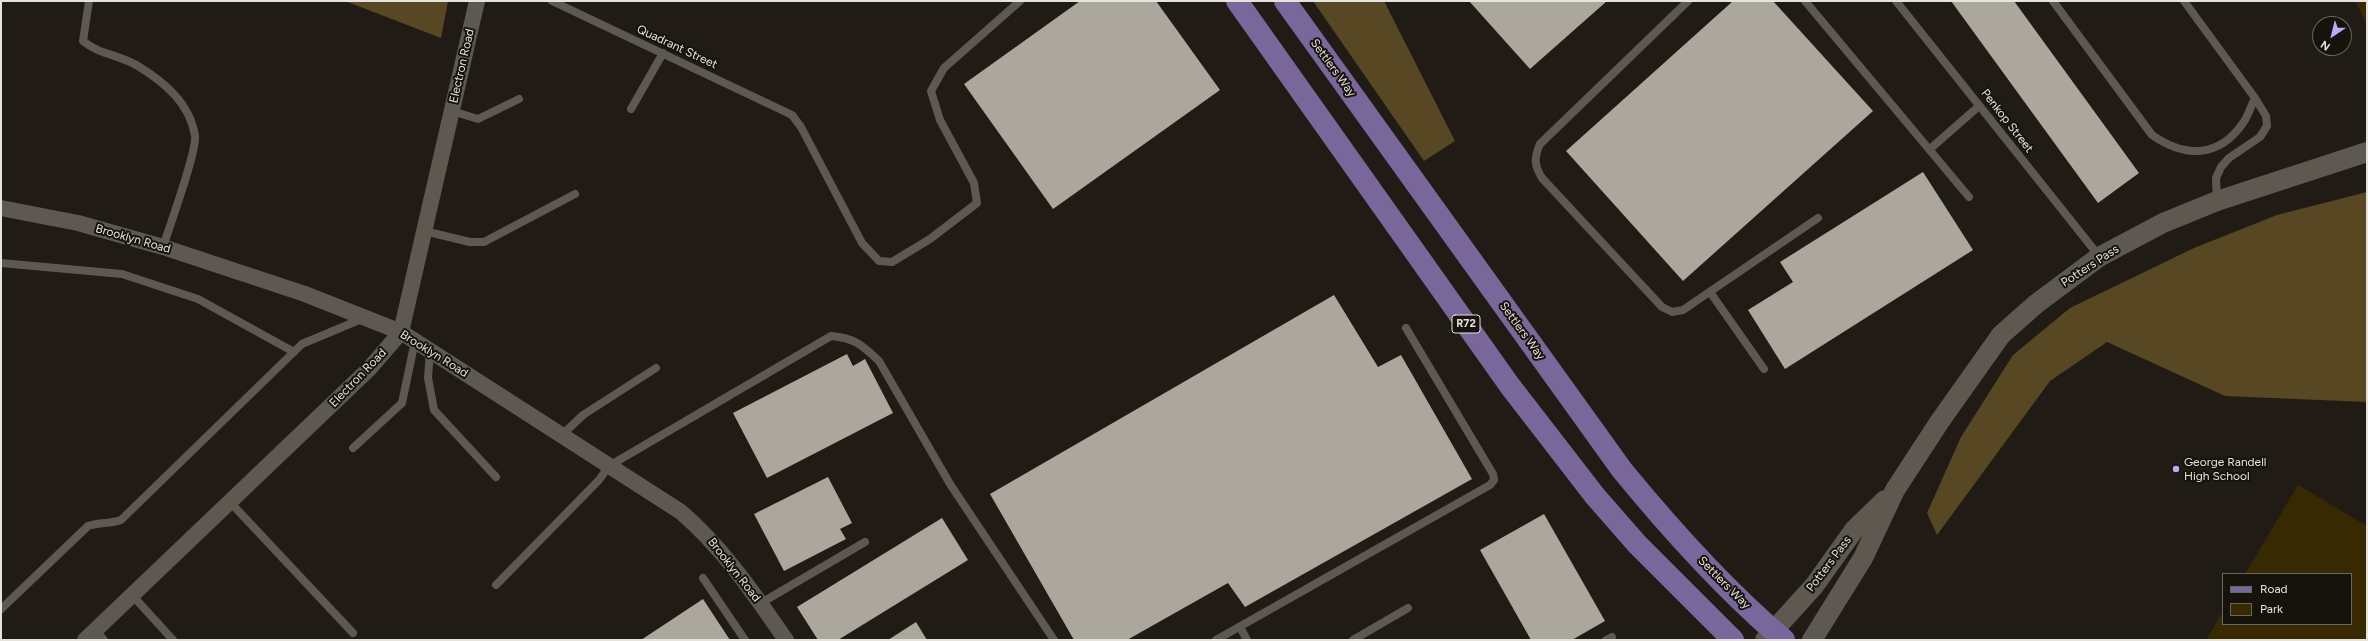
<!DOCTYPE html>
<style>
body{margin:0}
#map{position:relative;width:2368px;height:641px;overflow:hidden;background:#201c15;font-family:Figtree,sans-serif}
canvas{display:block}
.frame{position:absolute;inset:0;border:2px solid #e5e3de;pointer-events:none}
.legend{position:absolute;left:2222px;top:573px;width:130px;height:52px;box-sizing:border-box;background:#16130c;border:1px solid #696660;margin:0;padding:5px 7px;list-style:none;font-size:12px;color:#e5e3de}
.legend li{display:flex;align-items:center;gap:8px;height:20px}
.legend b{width:20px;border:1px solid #696660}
.north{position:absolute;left:2312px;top:16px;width:40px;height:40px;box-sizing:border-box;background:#16130c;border:1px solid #696660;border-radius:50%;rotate:215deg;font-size:11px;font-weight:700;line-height:16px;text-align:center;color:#e5e3de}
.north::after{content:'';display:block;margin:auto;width:14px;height:18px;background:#bda9f5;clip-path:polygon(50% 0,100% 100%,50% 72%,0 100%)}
</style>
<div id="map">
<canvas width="2368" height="641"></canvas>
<div class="frame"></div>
<ul class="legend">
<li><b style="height:5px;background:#79679b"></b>Road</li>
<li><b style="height:11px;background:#372902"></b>Park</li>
</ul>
<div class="north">N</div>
</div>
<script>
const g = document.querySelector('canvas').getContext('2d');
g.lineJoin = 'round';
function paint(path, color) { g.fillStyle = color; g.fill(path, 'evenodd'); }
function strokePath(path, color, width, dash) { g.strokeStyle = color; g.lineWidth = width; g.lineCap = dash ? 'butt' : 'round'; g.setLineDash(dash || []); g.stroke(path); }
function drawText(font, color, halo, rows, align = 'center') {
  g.font = font + ' Figtree,sans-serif'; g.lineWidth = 4; g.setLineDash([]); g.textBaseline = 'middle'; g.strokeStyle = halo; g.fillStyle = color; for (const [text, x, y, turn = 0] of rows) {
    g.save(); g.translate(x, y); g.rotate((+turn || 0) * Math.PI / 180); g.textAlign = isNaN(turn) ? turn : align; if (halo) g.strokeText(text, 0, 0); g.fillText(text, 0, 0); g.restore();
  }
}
const green = new Path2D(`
 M2355 1H2367V25Z
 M2298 485 2367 526V640H2206L2223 611V624H2351V574H2245Z`);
const forest = new Path2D(`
 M345 1H448L441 38Z
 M1313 1H1384L1455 141 1424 161Z
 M2367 192V402L2225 396 2107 342 2050 381 1937 535 1927 513 1961 437 2013 355 2070 308 2194 248 2277 215Z`);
const building = new Path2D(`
 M1080 1H1156L1220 90 1053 209 964 84Z
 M1469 1H1607L1530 69Z
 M1733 1H1773L1873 111 1683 281 1566 151Z
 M1951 1H2014L2139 173 2098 203Z
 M1923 172 1973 250 1785 369 1748 310 1793 282 1780 262Z
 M1334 295 1378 367 1401 355 1472 479 1245 607 1228 583 1127 640H1074L990 494Z
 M847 354 853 366 865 359 893 413 767 478 733 413Z
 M828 477 852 523 840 529 846 539 784 571 754 514Z
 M1544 514 1605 621 1572 640H1531L1480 550Z
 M942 518 968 560 838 640H818L797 607Z
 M703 599 730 640H641Z
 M916 622 927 640H888Z`);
const service = new Path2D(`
 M89 1 83 41C98 54 120 55 138 66 164 82 190 103 195 136 197 151 169 228 163 247
 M552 1 792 115 801 127 862 243 879 261 892 262 930 239 977 203 974 183 940 120 931 91 944 68 1020 1
 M1688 1 1540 144C1534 158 1534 165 1542 178L1662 307 1672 312 1683 310 1818 218
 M1805 1 1969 197
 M1896 1 2099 256
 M2053 1 2152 135C2185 158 2219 158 2243 123 2248 116 2251 106 2255 98
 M2184 1 2255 98 2266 116 2267 126 2260 137 2229 158 2221 167 2216 178 2217 201
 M631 109 663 53
 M452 111 478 119 519 99
 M1930 149 1979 106
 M424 231 470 242H484L575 194
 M1 263 122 274 198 299 294 352
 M1710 292 1764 369
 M430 350 428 378 434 410 496 477
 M562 435 583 415 656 368
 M353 448 402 403 415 341
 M230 502 353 633
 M703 578 745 640
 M496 585 599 480 609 466 831 336C855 338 862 345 879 361L950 484 1054 640
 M132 595 173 640
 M761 603 865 542
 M1 609 88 526C100 522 110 524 121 520L302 344 364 318
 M1240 627 1247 640
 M95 630 104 640
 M1216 640 1490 485 1494 480 1493 474 1406 328
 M1353 640 1408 608
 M1606 640 1612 637`);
const minor = new Path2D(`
 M1 208 78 223 163 247 305 294 401 332 681 512C724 549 754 594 786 640
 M85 640 369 369 401 332 477 1`);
const tertiary = new Path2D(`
 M1765 640 1814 586 1854 530 1885 500
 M1812 640 1863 558 1895 490 1940 421 2001 335 2036 304 2099 257 2163 223 2217 201 2367 152`);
const primary = new Path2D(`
 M1237 1 1510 386 1595 496 1637 544 1733 640
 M1285 1 1622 470C1672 531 1724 589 1784 640`);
const markers = [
 [2176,469,4,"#bda9f5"]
];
const shields = [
 [1466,324,28]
];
const shieldNames = [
 ["R72",1466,324]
];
const streetNames = [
 ["Quadrant Street",677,47,25],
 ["Electron Road",462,66,-77],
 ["Settlers Way",1333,68,54],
 ["Penkop Street",2007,121,52],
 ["Brooklyn Road",133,239,16],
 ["Potters Pass",2090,266,-33],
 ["Settlers Way",1522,331,54],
 ["Brooklyn Road",434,354,32],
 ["Electron Road",358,378,-46],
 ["Potters Pass",1829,564,-53],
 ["Brooklyn Road",734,570,52],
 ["Settlers Way",1724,583,45]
];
const poiNames = [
 ["George Randell",2184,462],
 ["High School",2184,476]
];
paint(green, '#372902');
paint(forest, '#574823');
paint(building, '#aba79d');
strokePath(service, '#5d5950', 8);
strokePath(minor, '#5d5950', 16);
strokePath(tertiary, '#5d5950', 20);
strokePath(primary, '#79679b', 22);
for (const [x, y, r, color] of markers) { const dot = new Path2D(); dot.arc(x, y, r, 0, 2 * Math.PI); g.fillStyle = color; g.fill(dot); strokePath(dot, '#16130c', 1.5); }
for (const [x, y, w] of shields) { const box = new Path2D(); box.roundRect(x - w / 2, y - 9, w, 18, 3); g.fillStyle = '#16130c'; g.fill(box); strokePath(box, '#e5e3de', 1); }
drawText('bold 11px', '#e5e3de', null, shieldNames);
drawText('12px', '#e5e3de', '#16130c', streetNames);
drawText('12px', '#e5e3de', '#16130c', poiNames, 'left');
</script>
